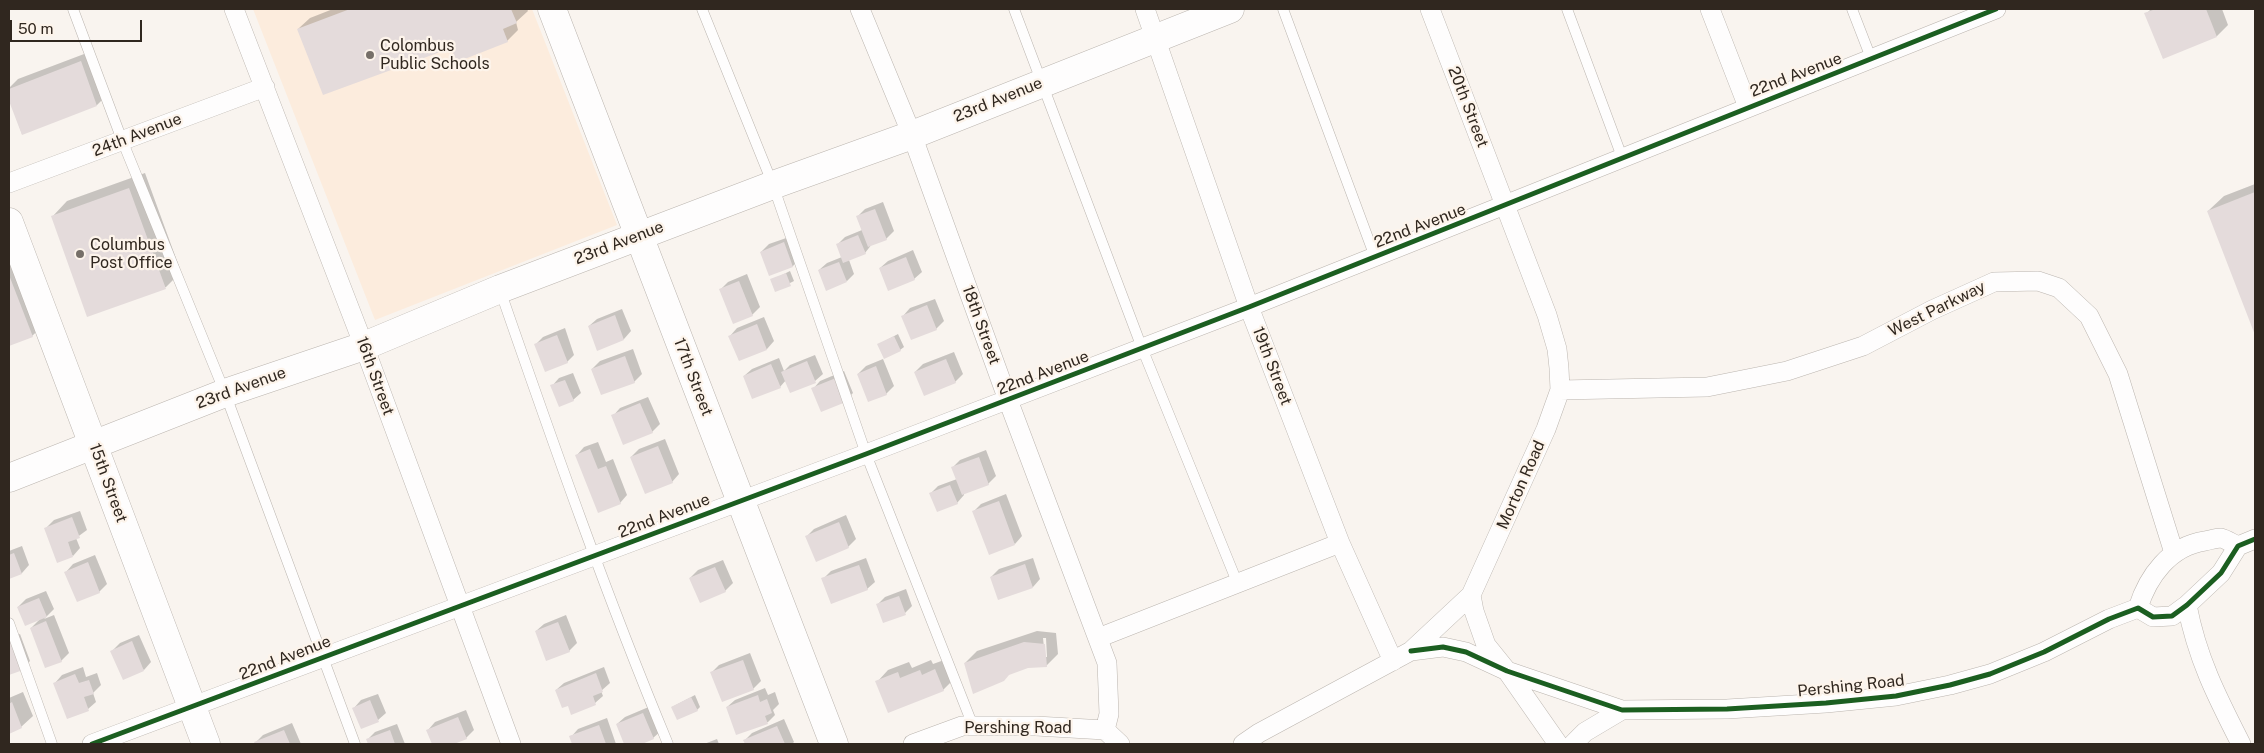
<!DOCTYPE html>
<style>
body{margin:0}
#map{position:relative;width:2264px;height:753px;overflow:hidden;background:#f9f4ef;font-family:"Public Sans",sans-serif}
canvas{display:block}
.frame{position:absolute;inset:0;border:10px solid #30271f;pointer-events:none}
.scale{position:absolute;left:10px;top:20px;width:132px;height:22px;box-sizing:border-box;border:2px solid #30271f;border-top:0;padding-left:6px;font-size:15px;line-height:18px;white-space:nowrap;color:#30271f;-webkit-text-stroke:4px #fdf4eb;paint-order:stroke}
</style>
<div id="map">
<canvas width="2264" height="753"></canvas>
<div class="frame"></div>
<div class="scale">50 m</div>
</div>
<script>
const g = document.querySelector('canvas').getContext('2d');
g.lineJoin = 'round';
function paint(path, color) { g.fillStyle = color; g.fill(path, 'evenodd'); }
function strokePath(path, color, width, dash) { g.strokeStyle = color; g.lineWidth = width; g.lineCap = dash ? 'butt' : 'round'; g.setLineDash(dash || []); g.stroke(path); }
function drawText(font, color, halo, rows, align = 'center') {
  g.font = font + ' "Public Sans",sans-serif'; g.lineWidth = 4.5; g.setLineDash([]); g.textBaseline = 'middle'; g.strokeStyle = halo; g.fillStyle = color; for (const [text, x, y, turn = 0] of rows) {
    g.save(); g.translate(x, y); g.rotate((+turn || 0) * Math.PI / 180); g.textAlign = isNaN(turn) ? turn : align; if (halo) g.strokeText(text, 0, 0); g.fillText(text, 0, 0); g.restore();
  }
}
const built = new Path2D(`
 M253 9H532L617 225 375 320Z`);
const shadow = new Path2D(`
 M333 9H527L528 11 516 22 518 30 507 41 452 46 298 29 310 18Z
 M2151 9H2222L2228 25 2217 36 2163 58 2146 14Z
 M92 51 108 94 97 105 22 134 9 98V88L18 79Z
 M145 173 181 272 166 287 88 316 52 217 67 201Z
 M2255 184V332L2208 211 2224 196Z
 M883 202 894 231 886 239 872 244 865 253 849 260 854 274 847 281 819 270 827 263 842 257 837 245 845 237 862 230 857 217 865 209Z
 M9 222 48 321 32 336 9 345Z
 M792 236 800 258 793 266 770 274 761 252 769 244Z
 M913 250 922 272 914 279 880 268 888 261Z
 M790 271 794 281 776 290 772 280Z
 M747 274 760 307 752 315 720 290 728 282Z
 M935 299 944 321 936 329 903 316 910 308Z
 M622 309 631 331 624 339 598 349 589 326 597 319Z
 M764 317 774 341 767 349 739 360 730 336 737 328Z
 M565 328 574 355 567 362 536 344 543 337Z
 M898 334 904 347 900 350 879 344Z
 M633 349 642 374 634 382 592 369 600 361Z
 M954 352 963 374 955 382 915 372 923 364Z
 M815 355 823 374 815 381 786 380 780 387 744 376 752 369 779 358 784 371 790 365Z
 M883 359 894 386 886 394 858 374 866 366Z
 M844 371 853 393 845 401 813 389 820 381Z
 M573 373 581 393 573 400 552 386 559 378Z
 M648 397 660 424 652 432 613 416 620 408Z
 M665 439 679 474 672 482 631 457 639 449Z
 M598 442 606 462 613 459 627 495 620 503 577 455 584 447Z
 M986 450 996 476 988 484 964 493V495L957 503 931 493 938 486 957 479 953 467 960 460Z
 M1006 494 1022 536 1015 544 974 511 981 504Z
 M80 511 87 530 76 538 80 548 73 556 46 528 54 520Z
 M846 515 856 539 848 547 807 536 814 529Z
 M22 546 29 565 22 573 9 578V551Z
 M95 555 107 584 99 592 66 572 73 564Z
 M866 558 875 582 867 589 823 579 831 571Z
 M1033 558 1040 579 1033 587 991 577 999 569Z
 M723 560 733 583 725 591 690 578 698 570Z
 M906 589 912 606 905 613 878 604 885 597Z
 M46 591 54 609 44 619 54 615 69 653 61 661 31 628 41 618 18 607 26 599Z
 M566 615 577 643 569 651 536 631 544 624Z
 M1037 631 1056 633 1058 654 1046 666 965 663 977 651ZM1043 638H1046L1047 657H1045Z
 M20 634 30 661 22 669 9 674V638Z
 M139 635 151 662 144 670 112 651 120 643Z
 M750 653 761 681 753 689 712 672 719 665Z
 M947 659 955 678 943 690 877 682 888 670 909 662 912 668 931 660 933 664Z
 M83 667 86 677 97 673 101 685 93 693 96 702 88 709 55 683 62 675Z
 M604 667 610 683 601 691 603 696 595 703 568 704 556 690 564 683Z
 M765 688 768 695 775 692 779 704 773 710 775 715 768 722 737 734 727 707 735 700Z
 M23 692 33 716 21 727 9 732V698Z
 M378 694 386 713 378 720 354 708 361 700Z
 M695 695 700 707 697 710 672 707Z
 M651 706 661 731 653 738 639 744H626L617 724 625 717Z
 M466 710 474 730 466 738 450 744H434L428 730 435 722Z
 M607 718 616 744H574L571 737 578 729Z
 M784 719 794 742 792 744H746L745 740 752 733Z
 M292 723 301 744H256V742L263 735Z
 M397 724 405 744H369L368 739 375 732Z
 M717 739 719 744H704Z`);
const building = new Path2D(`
 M350 9H511L517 23 503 29 508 42 457 62 451 48 323 95 297 29Z
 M2156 9H2206L2217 37 2163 59 2144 13Z
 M81 61 97 106 22 135 9 101V89Z
 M129 188 166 289 87 317 51 216Z
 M2255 192V335L2207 211Z
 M875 209 887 240 868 247 856 216Z
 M858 235 866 254 843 263 836 244Z
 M784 242 793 267 769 276 760 252Z
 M906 257 915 280 888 291 879 268Z
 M839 262 847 282 826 291 818 270Z
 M786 273 791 286 775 292 770 279Z
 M9 275 33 337 9 346Z
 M739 281 753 316 733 324 719 289Z
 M927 305 937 330 911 340 901 316Z
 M615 315 624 340 597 351 588 326Z
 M757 324 767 350 739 361 728 336Z
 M557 335 568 363 545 372 534 344Z
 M894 336 901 351 884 359 877 344Z
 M625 356 635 383 601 395 591 369Z
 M946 359 956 383 924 396 914 372Z
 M807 361 816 383 790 393 781 372Z
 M771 364 781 388 752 399 743 376Z
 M876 366 887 395 868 402 857 374Z
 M836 378 846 402 821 412 811 388Z
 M565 380 574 401 559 407 550 385Z
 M640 403 653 433 623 445 611 415Z
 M658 446 673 483 645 494 630 457Z
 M590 449 598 469 606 466 621 504 598 513 575 455Z
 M979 457 989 485 962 495 951 467Z
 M950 485 958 504 937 512 929 493Z
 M999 501 1015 545 989 555 972 511Z
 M72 517 80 538 68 542 73 557 57 563 44 528Z
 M839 522 849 548 816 562 805 536Z
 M14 553 22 574 9 579V555Z
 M88 562 100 593 77 602 64 572Z
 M1025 564 1033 588 998 600 990 577Z
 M859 565 868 590 831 604 821 578Z
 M715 567 726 592 700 603 689 578Z
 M899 596 906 615 883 623 876 604Z
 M39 598 47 617 25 626 17 607Z
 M46 621 62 662 45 668 30 628Z
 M558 622 570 652 546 661 535 631Z
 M12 640 23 670 9 675V642Z
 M132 641 144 671 123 680 110 651Z
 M1024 642 1045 644 1047 667 1028 668 1009 675 1004 681 973 694 964 663Z
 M743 660 754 690 722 702 710 672Z
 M935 669 944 691 888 713 875 681 898 672 900 678 920 670 922 675Z
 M596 673 603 692 593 696 596 705 571 715 568 706 562 708 555 690Z
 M75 674 79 683 89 680 94 694 84 697 89 711 67 719 53 683Z
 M758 695 760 702 767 699 772 713 765 716 768 724 736 735 726 707Z
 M691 697 698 711 677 720 671 707Z
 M370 700 379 722 361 729 352 708Z
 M12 702 22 728 9 734V704Z
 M643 713 654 739 642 744H624L616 724Z
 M458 717 467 739 454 744H432L426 730Z
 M599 725 606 744H572L569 736Z
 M777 726 785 744H745L743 740Z
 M284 730 290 744H255L254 742Z
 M390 730 395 744H368L366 739Z`);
const lane = new Path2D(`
 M73 9 122 140 225 393 355 744
 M702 9 773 185 866 454 973 726
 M1014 9 1142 348 1237 582
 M1283 9 1375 257
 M1567 9 1622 157
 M1852 9 1871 58
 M500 290C553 443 606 595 668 744
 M9 623 52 744`);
const street = new Path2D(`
 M234 9 364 346 511 744
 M860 9 912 135 1008 400 1107 663 1109 714 1105 730
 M1145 9 1249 307 1340 543 1393 661
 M1430 9 1547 315 1557 349 1559 368 1560 390 1546 429 1471 595 1474 611 1486 645 1507 671 1558 744
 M1710 9 1748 107
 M9 183 265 87
 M1560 390 1707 387 1787 371 1863 346 1932 310 1994 282 2038 281 2059 288 2089 316 2118 374 2174 553
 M2187 605C2197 658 2217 697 2241 744
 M2138 608C2148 576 2170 546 2205 541 2210 540 2216 538 2221 538 2226 539 2233 544 2238 546
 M1098 638 1340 543
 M1411 651 1443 647 1466 652 1507 671 1622 710 1727 709 1826 703 1896 696 1950 685 1990 674 2044 652 2109 619 2138 608 2153 617 2172 616 2187 605 2221 573 2238 546 2255 539
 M92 744 866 454 1249 307 1996 9
 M913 744 962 726H1036L1105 730 1120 744
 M1243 744 1259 733 1411 651 1471 595
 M1573 744 1585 732 1622 710`);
const secondary = new Path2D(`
 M552 9 834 744
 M9 222 206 744
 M9 478 225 393 364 346 500 289 773 185 912 135 1230 9`);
const cycleway = new Path2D(`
 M1411 651 1443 647 1466 652 1507 671 1622 710 1727 709 1826 703 1896 696 1950 685 1990 674 2044 652 2109 619 2138 608 2153 617 2172 616 2187 605 2221 573 2238 546 2255 539
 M92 744 866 454 1249 307 1996 9`);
const markers = [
 [370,55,5,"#766f68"],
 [80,254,5,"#766f68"]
];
const poiNames = [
 ["Colombus",380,46],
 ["Public Schools",380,64],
 ["Columbus",90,245],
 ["Post Office",90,263]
];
const streetNames = [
 ["22nd Avenue",1796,75,-21],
 ["23rd Avenue",998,100,-22],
 ["20th Street",1468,107,69],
 ["24th Avenue",137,135,-21],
 ["22nd Avenue",1420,226,-21],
 ["23rd Avenue",619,243,-21],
 ["West Parkway",1937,309,-26],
 ["18th Street",981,325,70],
 ["19th Street",1272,366,69],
 ["22nd Avenue",1043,373,-21],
 ["16th Street",375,376,70],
 ["17th Street",693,377,69],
 ["23rd Avenue",241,388,-20],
 ["15th Street",108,483,70],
 ["Morton Road",1521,485,-66],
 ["22nd Avenue",664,516,-21],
 ["22nd Avenue",285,658,-21],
 ["Pershing Road",1851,686,-6],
 ["Pershing Road",1018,728]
];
paint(built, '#fcecdd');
paint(shadow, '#0003');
paint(building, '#e4dbdb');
strokePath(lane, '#bbb5af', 11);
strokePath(street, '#bbb5af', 20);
strokePath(secondary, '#bbb5af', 29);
strokePath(lane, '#fefdfd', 10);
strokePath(street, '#fefdfd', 19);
strokePath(secondary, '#fefdfd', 28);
strokePath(cycleway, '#1b5e20', 5);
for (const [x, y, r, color] of markers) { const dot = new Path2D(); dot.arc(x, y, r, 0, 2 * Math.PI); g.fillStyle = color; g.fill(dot); strokePath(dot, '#fdf4eb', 2); }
drawText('16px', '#30271f', '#fdf4eb', poiNames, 'left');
drawText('16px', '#30271f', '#fdf4eb', streetNames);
</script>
